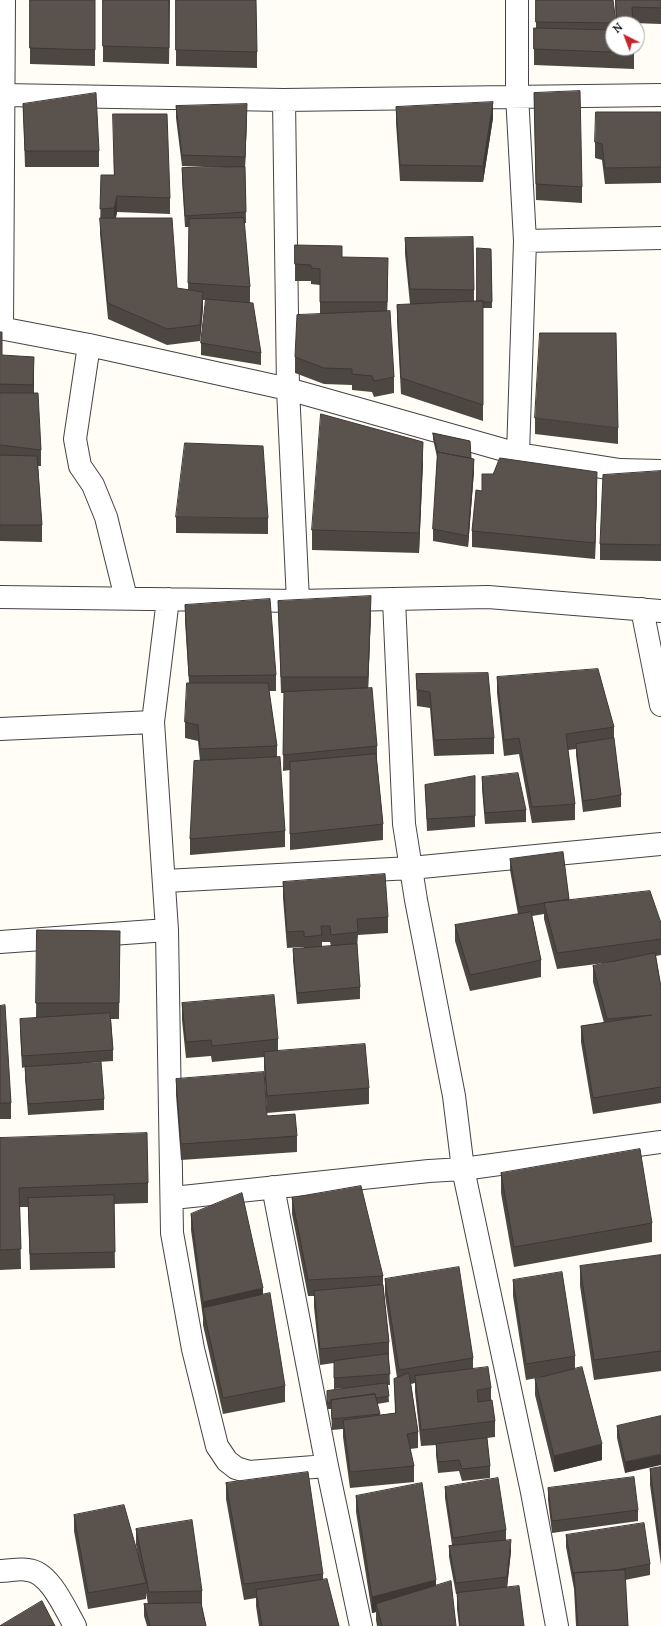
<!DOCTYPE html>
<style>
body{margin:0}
#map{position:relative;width:661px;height:1626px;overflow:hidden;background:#fffdf5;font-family:Lora,serif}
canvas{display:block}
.north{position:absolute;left:605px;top:16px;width:40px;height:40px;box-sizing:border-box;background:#fff;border:1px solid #a0a0a0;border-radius:50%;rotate:318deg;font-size:11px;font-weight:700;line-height:16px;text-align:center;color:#111}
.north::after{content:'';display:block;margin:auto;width:14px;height:18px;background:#c4262e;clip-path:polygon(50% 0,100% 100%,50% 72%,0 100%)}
</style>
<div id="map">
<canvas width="661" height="1626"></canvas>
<div class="north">N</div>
</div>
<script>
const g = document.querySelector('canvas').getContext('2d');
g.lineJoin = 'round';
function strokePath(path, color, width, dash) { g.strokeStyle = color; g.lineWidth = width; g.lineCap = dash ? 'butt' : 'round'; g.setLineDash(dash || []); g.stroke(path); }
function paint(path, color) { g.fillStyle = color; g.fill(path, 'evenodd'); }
const minor = new Path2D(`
 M517 0V95L525 241 518 454
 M3 95 284 100 661 95
 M284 100 288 389 298 601
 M525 241 661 238
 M0 328 89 345 288 389 518 454 620 470 661 471
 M2 328 4 0
 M89 345 75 439 80 466 93 485 106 517 126 598
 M0 597 298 601 488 597 661 611
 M168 599 153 722 167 930 172 1233 193 1349 217 1446 227 1461 236 1468 249 1472 327 1466
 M394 600 404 824 416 900 454 1096 463 1169 532 1492 557 1626
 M642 609 661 705
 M0 729 153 722
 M165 881 411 868 661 844
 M0 942 167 930
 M273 1187 327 1466 361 1626
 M173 1198 429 1171 463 1169 661 1142
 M0 1571C9 1571 20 1568 28 1570 50 1572 65 1609 75 1626`);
const wall = new Path2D(`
 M30 0H95V66L30 64Z
 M103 0H170L169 64 103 62Z
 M176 0 257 52V68L176 66Z
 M536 0 616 23V24H613V48H634V69L534 65V28H536Z
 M615 0H661V24L633 23V24H616Z
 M534 93 582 187V203L536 200Z
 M23 104 99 151V167H25Z
 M176 106 247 116 245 167 246 223H244L250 287V303L261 353V365L201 355V343L206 300H203V308L200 341 167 345 108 319 100 234 101 175 170 198V214L117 212 116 218 177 288 188 290 189 227H185L182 179V168H228L182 166 176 118Z
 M396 107 493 118 483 182 400 181 396 123Z
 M661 112V183L605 184 602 160 595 158V142Z
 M405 238 474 290V301H477L491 249 492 308H483V421L401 394 397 321V305L410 304 405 254Z
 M295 245 342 257 388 274 387 311 394 377V393L374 397 372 392 352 390V385L324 384 295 373V357L320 314V285L311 284V281H295Z
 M0 332 2 355 34 373V393L41 450V466H38L42 525V542L0 541Z
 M535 418 618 428V444L535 434Z
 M433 433 470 441 471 459 474 471 468 547 433 541V529L437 457 433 439Z
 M423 462 419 553 312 550V530Z
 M661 471V561L600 560V544Z
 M597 488 595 559 472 547V531L482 491Z
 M176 517 268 518V534L176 533Z
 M278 601 371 612 368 688 377 746V762L383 824V840L290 850V770L283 771 284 693H281Z
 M185 605 276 675V691H269L277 746V757L285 831V847L190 855V839L200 761 198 741 185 738V722L189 683 185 621Z
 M416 674 494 738V754L434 756 430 708 417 706Z
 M497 677 614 727V741L621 795V807L583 812 576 755V749L568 750 575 804V820L532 823 519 754 504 756 497 693Z
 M475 776V827L427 831 425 785Z
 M482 777 526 810V822L485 824 482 789Z
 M563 852 569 900 661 923V955L656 956 661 987V1103L593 1114 581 1042V1026L604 1023 593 982V966L613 962 557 969 544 919V914L532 916 541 960V977L470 991 455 941V925L518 914 510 870V859Z
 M283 882 388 917V933L358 935 357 948 360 987V999L297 1004 293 960V949L304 948V947L287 948 283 898ZM322 942H330L331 946 322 947Z
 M37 930 120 931 119 1019H111L113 1050V1061L83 1063 104 1099V1110L28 1115 25 1078V1067L22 1068 20 1030V1019L36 1018Z
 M182 1003 278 1039V1051L369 1088V1104L267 1113 264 1068V1057L212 1062 211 1056 186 1058 182 1020Z
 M0 1006 11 1103V1119H0Z
 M176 1079 267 1116 297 1136V1152L181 1160 176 1095Z
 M0 1138 148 1183V1203L114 1204 115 1268 30 1270 28 1207H20L21 1269 0 1270Z
 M501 1173 652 1223V1242L514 1267 501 1193Z
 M292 1198 383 1276V1285L389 1342V1358L390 1385H388L389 1402 377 1404 380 1415 395 1413 394 1379 397 1378 385 1295V1279L473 1358V1368L491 1388V1400L495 1421V1437L487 1438 490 1466V1478L462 1481 459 1471 438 1473 436 1455V1445L421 1446 415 1392V1383L411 1384 418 1432V1448L410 1449 414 1466V1482L350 1488 343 1437V1429L332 1430 331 1409H327V1391L345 1388 334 1389V1363L320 1365 314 1307V1296H308L292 1214Z
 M191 1214 263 1295 285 1386V1402L223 1414 203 1325V1318L191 1230Z
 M661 1255V1371L594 1380 580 1286V1266Z
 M513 1280 575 1356V1369L602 1460 554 1472 535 1395V1379L542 1377 526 1380 513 1296Z
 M661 1416 625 1473 617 1438V1426Z
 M661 1467V1565L650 1485V1469Z
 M226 1483 323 1574V1580L339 1626H259L256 1606V1598L244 1600 226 1499Z
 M445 1487 506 1530V1540L511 1551 507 1587 524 1626H459L457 1609V1594H456L449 1557V1546L452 1545 445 1498Z
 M548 1488 638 1510V1521L552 1533 548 1500Z
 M356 1496 436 1585 456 1626H377L376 1620V1612L372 1613 356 1512Z
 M74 1515 138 1555 136 1545V1529L202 1591V1607L206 1626H147L144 1616V1604H148L146 1593V1599L88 1609 74 1531Z
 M566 1535 650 1564V1575L625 1580 628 1626H576L574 1589 566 1547Z`);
const shadedWall = new Path2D(`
 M493 102V118L483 182V166Z
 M247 104V116L245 168V157Z
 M117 196V212L114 224V208Z
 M388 258V274L387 318V302Z
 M203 292V308L200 341V325Z
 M34 357V373L33 401V385Z
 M423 442V462L419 553V533Z
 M474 459V471L468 547V536Z
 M597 472V488L595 559V543Z
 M371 596V612L368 693V677Z
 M263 1288V1304L203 1308V1318V1302Z
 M602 1444V1460L554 1472V1456Z
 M661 1454V1465L625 1473V1462Z
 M511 1540V1551L507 1588V1577Z
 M436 1580V1596L376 1604V1612L372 1613V1597Z`);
const building = new Path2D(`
 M30 0H95V50L30 48Z
 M103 0H169V48L103 46Z
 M176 0H256L257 52 176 50Z
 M536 0H613L616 23 536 22Z
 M616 0H661V8L632 7 633 24H617Z
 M534 28 613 30V48H634V53L534 49Z
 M580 91 582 187 536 184 534 93Z
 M96 93 99 151H25L23 104Z
 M493 102 483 166 400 165 396 107Z
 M247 104 245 157 182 155 176 106Z
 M596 112H661V167L605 168 602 144 595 142Z
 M113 114H167L170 198 117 196 114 208 100 209 101 175H114Z
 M245 167 246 212 185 216 182 168Z
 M100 218H172L177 288 203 292 200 325 167 329 108 303Z
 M244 218 250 287 188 283 189 219Z
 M473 237 474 290 410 289 405 238Z
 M295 245 342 246V257L388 258 387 302H320V269L311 268V265L295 264Z
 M477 248 491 249 492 302H483V301H477Z
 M206 299 253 303 261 353 201 343Z
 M483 301V405L401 378 397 305Z
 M390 311 394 377 374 381 372 376 352 374V369L324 368 295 357 297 315Z
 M0 332H2V355L34 357 33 385 0 384Z
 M540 333H616L618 428 535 418Z
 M0 393H38L41 450 0 445Z
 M321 414 423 442 419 533 312 530Z
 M433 433 470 441 471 458 458 456 438 452Z
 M185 443 263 446 268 518 176 517Z
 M438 452 474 459 468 536 433 529Z
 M0 455 37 456 42 525H0Z
 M500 458 597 472 595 543 472 531 476 490 482 491V474H493Z
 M661 471V545L600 544 603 475Z
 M371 596 368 677H281L278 601Z
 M270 599 276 675 189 676 185 605Z
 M598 669 614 727 566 734 575 804 532 807 519 738 504 740 497 677Z
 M488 673 494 738 434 740 430 692 417 690 416 674Z
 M187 683H268L277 746 200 749 198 725 185 722Z
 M372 688 377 746 283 755 284 692Z
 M614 738 621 795 583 801 576 744Z
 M376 754 383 824 290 834V762Z
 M280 757 285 831 190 839 194 761Z
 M518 773 526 810 485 813 482 777Z
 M475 776V816L427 819 425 785Z
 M563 852 569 899 519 907 510 859Z
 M385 874 388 917 357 919 358 932 331 935 330 926H321L322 935 304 937V931L287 932 283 882Z
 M650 891 661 923V939L557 953 544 903Z
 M531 912 541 960 470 975 455 925Z
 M37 930 120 931 119 1003H36Z
 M357 944 360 987 297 993 293 949Z
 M655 953 661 987V1087L593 1098 581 1026 652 1015 607 1019 593 966Z
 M274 995 278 1039 212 1046 211 1040 186 1042 182 1003Z
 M5 1005 11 1103H0V1006Z
 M110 1013 113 1050 22 1056 20 1019Z
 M365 1044 369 1088 267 1096 264 1052Z
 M101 1062 104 1099 28 1104 25 1067Z
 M264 1072 267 1116 295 1114 297 1136 181 1144 176 1079Z
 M147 1133 148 1183 19 1188 21 1249 0 1250V1138Z
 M640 1149 652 1223 514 1247 501 1173Z
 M361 1186 383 1276 308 1280 292 1198Z
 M242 1193 263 1288 203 1302 191 1214Z
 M114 1195 115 1252 30 1254 28 1198Z
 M661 1255V1351L594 1360 580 1266Z
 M459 1267 473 1358 399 1370 385 1279Z
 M562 1272 575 1356 526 1364 513 1280Z
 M383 1285 389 1342 320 1349 314 1291Z
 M270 1293 285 1386 223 1398 203 1308Z
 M388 1354 390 1374 334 1378V1361Z
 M488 1367 491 1388 477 1390 478 1402 492 1400 495 1421 421 1430 415 1376Z
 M582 1367 602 1444 554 1456 535 1379Z
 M409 1373 418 1432 407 1434 414 1466 350 1472 343 1420 396 1413 394 1379Z
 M387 1383 389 1396 376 1398 375 1394 331 1400V1403H327V1391Z
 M375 1394 380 1414 332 1419 331 1400Z
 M661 1416V1454L625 1462 617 1426Z
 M487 1438 490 1466 462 1469 459 1460 438 1462 436 1444Z
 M661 1467V1549L650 1469Z
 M308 1472 323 1574 244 1584 226 1483Z
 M634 1477 638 1510 552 1521 548 1488Z
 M498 1478 506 1530 453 1538 445 1487Z
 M422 1483 436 1580 372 1597 356 1496Z
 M124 1505 146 1583 88 1593 74 1515Z
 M192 1520 202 1591 149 1592 136 1529Z
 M644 1523 650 1564 616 1570 574 1573V1578L566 1535Z
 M511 1540 507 1577 456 1583 449 1546Z
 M625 1570 628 1626H578L574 1573Z
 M327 1579 339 1626H262L256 1590Z
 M451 1581 456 1626H382L376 1604Z
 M519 1586 524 1626H460L457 1593Z
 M42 1601 55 1626H0Z
 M201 1603 206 1626H150L144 1604Z`);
strokePath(minor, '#444', 24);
strokePath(minor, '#fff', 22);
paint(wall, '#4d4742');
paint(shadedWall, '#3f3936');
paint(building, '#5a524d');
strokePath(building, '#3f3936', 1);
</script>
